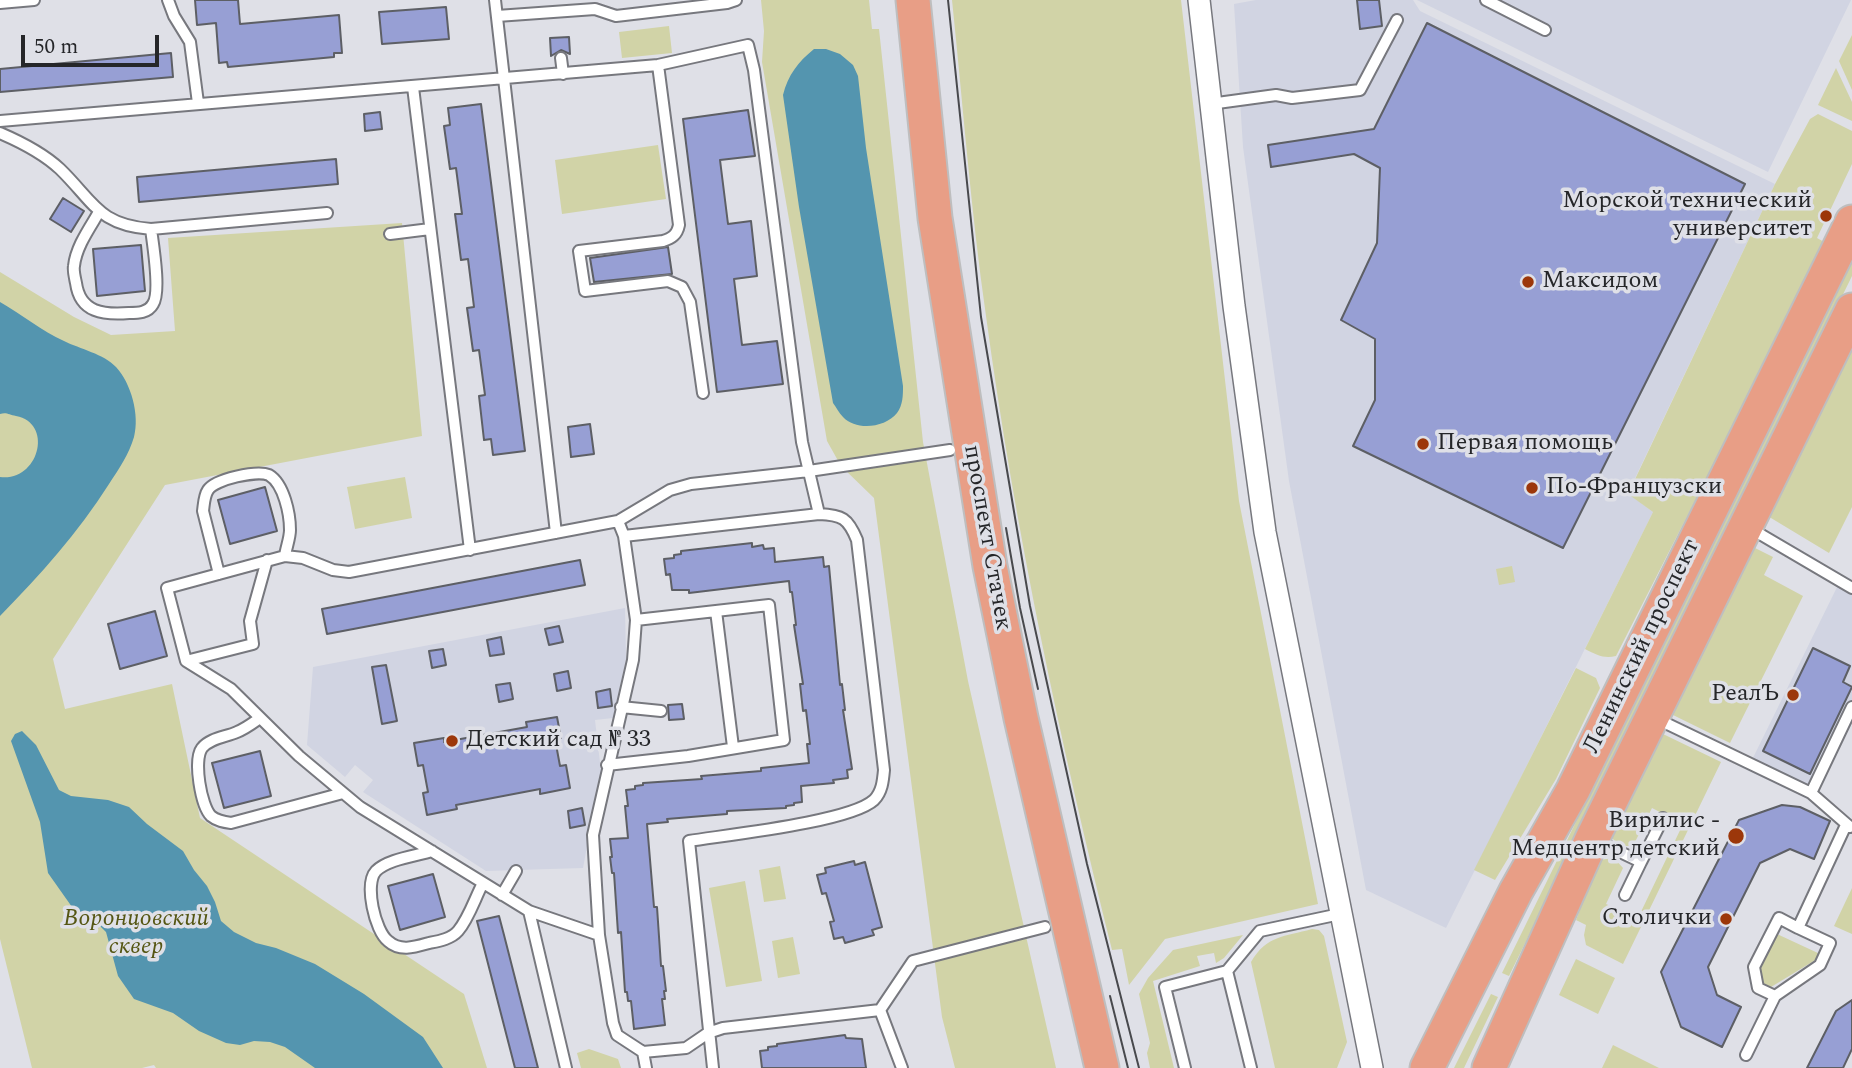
<!DOCTYPE html>
<meta charset="utf-8">
<style>
body{margin:0}
#map{position:relative;width:1852px;height:1068px;overflow:hidden;background:#dfe0e7;font-family:Spectral,serif}
canvas{display:block}
.scale{position:absolute;left:21px;top:35px;width:138px;height:32px;box-sizing:border-box;border:4px solid #252629;border-top:0;padding-left:9px;font-size:21px;line-height:24px;white-space:nowrap;color:#252629;-webkit-text-stroke:5px #dfe0e7;paint-order:stroke}
</style>
<div id="map">
<canvas width="1852" height="1068"></canvas>
<div class="scale">50 m</div>
</div>
<script>
const g = document.querySelector('canvas').getContext('2d');
g.lineJoin = 'round';
function paint(path, color) { g.fillStyle = color; g.fill(path, 'evenodd'); }
function strokePath(path, color, width, dash) { g.strokeStyle = color; g.lineWidth = width; g.lineCap = dash ? 'butt' : 'round'; g.setLineDash(dash || []); g.stroke(path); }
function drawText(font, color, halo, rows, align = 'center') {
  g.font = font + ' Spectral,serif'; g.lineWidth = 7; g.setLineDash([]); g.textBaseline = 'middle'; g.strokeStyle = halo; g.fillStyle = color; for (const [text, x, y, turn = 0] of rows) {
    g.save(); g.translate(x, y); g.rotate((+turn || 0) * Math.PI / 180); g.textAlign = isNaN(turn) ? turn : align; if (halo) g.strokeText(text, 0, 0); g.fillText(text, 0, 0); g.restore();
  }
}
const built = new Path2D(`
 M1256 0H1413L1420 11 1775 184 1628 493 1653 512 1446 928 1366 890 1289 481 1243 147 1234 4Z
 M1417 0H1851L1768 172Z
 M1841 579 1852 585V718L1812 801 1747 770Z
 M625 608 626 659 613 718 595 720 601 771 583 868 486 871 363 792 373 780 355 765 345 777 307 745 313 667Z`);
const green = new Path2D(`
 M761 0H869L872 29H879L923 442 968 681 1056 1068H955L942 1017 874 498 841 466 827 441 762 62 764 31Z
 M952 0H1181L1239 501 1318 904 1165 939 1129 985 1122 949 1112 950C1060 741 1015 530 986 316 971 212 963 105 952 0Z
 M669 26 672 53 622 58 619 32Z
 M1852 35V90L1839 61Z
 M1836 68 1852 102V121L1818 105Z
 M1818 114 1852 131V164L1817 238 1826 243 1616 656C1604 659 1597 655 1585 649L1653 512 1628 494 1775 184 1810 119Z
 M658 145 666 199 562 214 555 160Z
 M402 223 422 436 165 485 53 659 65 709 172 684 200 818 464 994 487 1068H156L154 1065 142 1068H32L0 939V272L74 317 111 335 175 331 168 238Z
 M1852 258V276L1509 976 1502 973Z
 M1852 343V507L1829 553 1766 515Z
 M405 477 412 518 355 529 347 487Z
 M1751 546 1773 557 1764 575 1803 596 1730 743 1673 715 1670 706Z
 M1512 566 1515 582 1499 585 1496 569Z
 M1576 668 1596 678 1600 688 1556 779 1495 880 1474 870Z
 M1663 734 1721 762 1623 964 1586 945 1584 935 1586 925 1576 920 1599 860 1614 858 1623 868 1606 904 1638 918 1683 824 1652 808 1633 846H1620L1610 836 1655 738Z
 M780 866 786 899 764 902 759 870Z
 M745 881 762 981 726 987 709 888Z
 M1852 888V934L1834 926Z
 M1312 929 1319 930 1324 936 1347 1042 1337 1068H1275L1251 962C1267 935 1284 937 1312 929Z
 M1777 934 1820 954 1817 959 1771 987 1762 983 1760 970Z
 M1243 935 1224 958 1216 963 1214 953 1197 956 1200 966 1153 981 1174 1068H1150L1147 1053 1150 1043 1139 994 1148 978 1173 950Z
 M793 937 800 974 778 978 772 941Z
 M1576 959 1615 978 1598 1014 1559 995Z
 M1491 994 1498 997 1464 1068H1454Z
 M1613 1045 1659 1068H1602Z
 M589 1049 618 1059 621 1068H581L577 1053Z`);
const water = new Path2D(`
 M814 49H826L840 54 853 65 858 76 866 148 903 386C903 395 903 405 897 413 885 428 856 431 843 417 839 413 836 407 833 403L799 207 783 95C788 75 798 62 814 49Z
 M0 302C21 314 42 331 64 341 80 349 104 354 116 367 131 383 140 415 134 437 129 454 119 469 109 484 78 533 40 575 0 616V477C39 482 54 423 16 416 9 415 7 412 0 414Z
 M22 731 36 745 59 790 71 796 108 800 129 807 147 824 183 851 194 870 207 886 215 902 221 921 234 932 256 943 276 948 315 964 364 994 423 1037 443 1068H315L285 1047 270 1042 254 1041 240 1045 226 1043 199 1031 173 1013 134 999 118 976 106 932 93 919 72 907 48 873 40 822 11 741 15 734Z`);
const building = new Path2D(`
 M195 0H238L240 24 339 15 342 53H334V57L228 67 227 62 219 63 216 23 197 25Z
 M1357 0H1379L1382 26 1360 29Z
 M446 7 449 39 382 44 379 12Z
 M1427 23 1745 184 1563 548 1353 446 1375 400V339L1341 320 1377 243 1380 168 1354 154 1271 167 1268 145 1374 129Z
 M569 37 570 54 561 50 551 56 550 38Z
 M171 53 173 77 0 92V69Z
 M481 104 525 451 493 455 491 439 484 440 479 396 485 395 479 350 473 351 467 308 474 307 468 259 461 260 455 214H462L456 168 450 169 444 126 450 125 448 108Z
 M748 110 755 156 720 160 728 224 751 221 757 276 734 279 742 345 777 341 783 384 717 392 683 119Z
 M380 112 382 129 365 131 364 114Z
 M336 159 338 184 139 202 137 177Z
 M63 198 84 211 71 232 50 219Z
 M141 245 145 291 97 296 93 249Z
 M668 247 672 274 594 282 590 258Z
 M590 424 594 454 571 457 568 427Z
 M265 487 277 531 230 544 218 500Z
 M752 543V547L763 545 764 549 774 548 775 562 823 557 824 567 829 566 840 685 842 684 845 710H843L852 769 847 770 848 778 833 780 834 783 801 786 802 802 794 803V805L786 806V808L727 811V814L667 819 668 822 647 824 654 907H657L661 966H663L666 991H664L665 999H662L665 1025 634 1029 631 1001H628L627 992H625L621 932 618 933 614 873H612L610 857H612L610 839 628 838 625 806H628L626 790 635 789V786L643 785V783L702 779 701 776 761 771V768L809 763 807 744H810L806 710 803 711 800 684H803L794 625H796L792 592H790L789 581 689 593V590H672L670 574 666 575 664 559 674 558V555L681 554V551Z
 M580 560 585 585 327 634 322 609Z
 M155 611 167 656 120 669 108 624Z
 M559 626 563 642 549 645 545 629Z
 M501 637 504 654 490 656 487 640Z
 M1813 648 1850 666 1843 682 1852 687 1810 774 1763 751Z
 M443 649 446 665 432 668 429 651Z
 M386 665 397 721 382 724 372 667Z
 M568 671 571 688 557 691 554 674Z
 M510 683 513 699 499 702 496 685Z
 M610 689 612 706 598 708 596 692Z
 M682 704 684 719 669 720 668 705Z
 M557 717 561 738 555 739 560 766 566 765 570 788 540 794V789L456 805 457 809 427 815 423 793 428 792 423 765 418 766 414 743 444 738V742L527 727 526 722Z
 M260 751 271 796 224 808 212 763Z
 M1782 805 1800 807 1830 821 1814 859 1790 849 1760 863 1708 967 1717 995 1741 1007 1722 1047 1681 1027 1661 972 1739 820Z
 M582 808 585 825 570 828 568 811Z
 M854 861 855 865 865 862 882 927 872 930 874 935 845 943 843 937 834 939 830 922 834 921 826 893 822 894 817 875 826 873 825 868Z
 M433 874 445 917 400 930 388 886Z
 M499 916 504 935 538 1068H515L477 921Z
 M1852 1000V1049L1843 1068H1807L1836 1011Z
 M845 1035 846 1038 862 1039 866 1068H762L760 1051 768 1050V1047L777 1046V1044Z`);
const lane = new Path2D(`
 M168 0 174 16 190 42 198 103
 M495 0 556 533
 M1486 0 1545 30
 M0 3 34 0
 M497 16 595 9 616 16 727 3 736 0
 M561 58 563 74
 M658 65 679 225C677 235 672 238 663 241L579 251 585 291 668 281 682 287 690 302 703 393
 M413 87 470 550
 M1210 104 1276 95 1292 98 1360 90 1397 20
 M0 121 658 65 748 45 754 70 802 442 819 514C842 515 848 518 857 540L884 770C883 781 882 792 874 800 850 822 726 835 689 841L713 1068
 M0 133C21 142 43 153 60 169 94 202 98 225 151 229L327 213
 M99 212C89 229 76 247 74 266 73 271 75 278 76 283 80 313 104 315 129 313 138 313 148 313 153 304 161 292 153 245 151 229
 M390 234 430 229
 M618 521 624 536 636 620 633 660 593 835 599 935 613 1023 617 1035 643 1052 646 1068
 M1748 527 1852 588
 M624 536 819 514
 M267 560 250 621 253 644 186 661 167 588 285 556 303 558 333 570 349 572 618 521 670 490 691 484 809 471 950 450
 M219 574 203 511C204 504 204 496 208 490 215 479 257 470 269 475 284 484 290 514 290 530 290 538 286 548 285 556
 M716 611 733 747
 M186 661 231 689 299 756 360 807 529 911 566 1068
 M621 707 661 711
 M260 718C253 723 245 729 237 732 226 737 210 738 202 748 193 760 201 806 211 816 217 821 224 822 231 823L343 793
 M1655 718 1811 793 1850 827
 M607 765 688 756 784 740 769 605 636 620
 M1811 793 1852 707
 M1595 840 1641 862 1625 895
 M432 851C416 856 388 859 376 871 364 884 375 931 388 941 400 952 415 947 429 943 439 941 451 939 458 931 469 918 475 898 483 883
 M1641 862 1663 818
 M502 895 516 871
 M529 911 599 935
 M1227 971 1251 1068
 M1775 996 1758 988 1754 967 1779 918 1798 928
 M880 1010 902 1068
 M643 1052 686 1048 708 1033 723 1028 880 1010 913 961 1045 927
 M1746 1055 1775 996 1820 965 1830 943 1798 928 1846 825
 M1185 1068 1165 987 1227 971 1260 931 1340 914`);
const street = new Path2D(`
 M1199 0 1234 306 1265 532 1372 1068`);
const primary = new Path2D(`
 M913 0 935 218 990 566 1021 718 1102 1068
 M1427 1068 1516 891 1573 790 1852 222
 M1489 1068 1592 839 1852 310`);
const tram = new Path2D(`
 M948 0 981 317 1030 606 1087 864 1139 1068
 M1006 528 1020 608 1038 689
 M1110 996 1128 1068`);
const markers = [
 [1826,216,7,"#9c370a"],
 [1528,282,7,"#9c370a"],
 [1423,444,7,"#9c370a"],
 [1532,488,7,"#9c370a"],
 [1793,695,7,"#9c370a"],
 [452,741,7,"#9c370a"],
 [1736,836,9,"#9c370a"],
 [1726,919,7,"#9c370a"]
];
const poiNames = [
 ["Морской технический",1812,202],
 ["университет",1812,230],
 ["Максидом",1542,282,"left"],
 ["Первая помощь",1437,444,"left"],
 ["По-Французски",1546,488,"left"],
 ["РеалЪ",1779,695],
 ["Детский сад № 33",466,741,"left"],
 ["Вирилис -",1720,822],
 ["Медцентр детский",1720,850],
 ["Столички",1712,919]
];
const streetNames = [
 ["проспект Стачек",986,538,80],
 ["Ленинский проспект",1643,647,-64]
];
const parkNames = [
 ["Воронцовский",136,920],
 ["сквер",136,948]
];
paint(built, '#d1d4e2');
paint(green, '#d1d3a7');
paint(water, '#5495af');
paint(building, '#979fd4');
strokePath(building, '#5d5f65', 2);
strokePath(lane, '#77787e', 14);
strokePath(street, '#77787e', 24);
strokePath(primary, '#bebebf', 37);
strokePath(lane, '#fff', 10);
strokePath(street, '#fff', 21);
strokePath(primary, '#e89e86', 33);
strokePath(tram, '#48494d', 2);
for (const [x, y, r, color] of markers) { const dot = new Path2D(); dot.arc(x, y, r, 0, 2 * Math.PI); g.fillStyle = color; g.fill(dot); strokePath(dot, '#dfe0e7', 2.5); }
drawText('24px', '#252629', '#dfe0e7', poiNames, 'right');
drawText('24px', '#252629', '#dfe0e7', streetNames);
drawText('italic 24px', '#555613', '#dfe0e7', parkNames);
</script>
